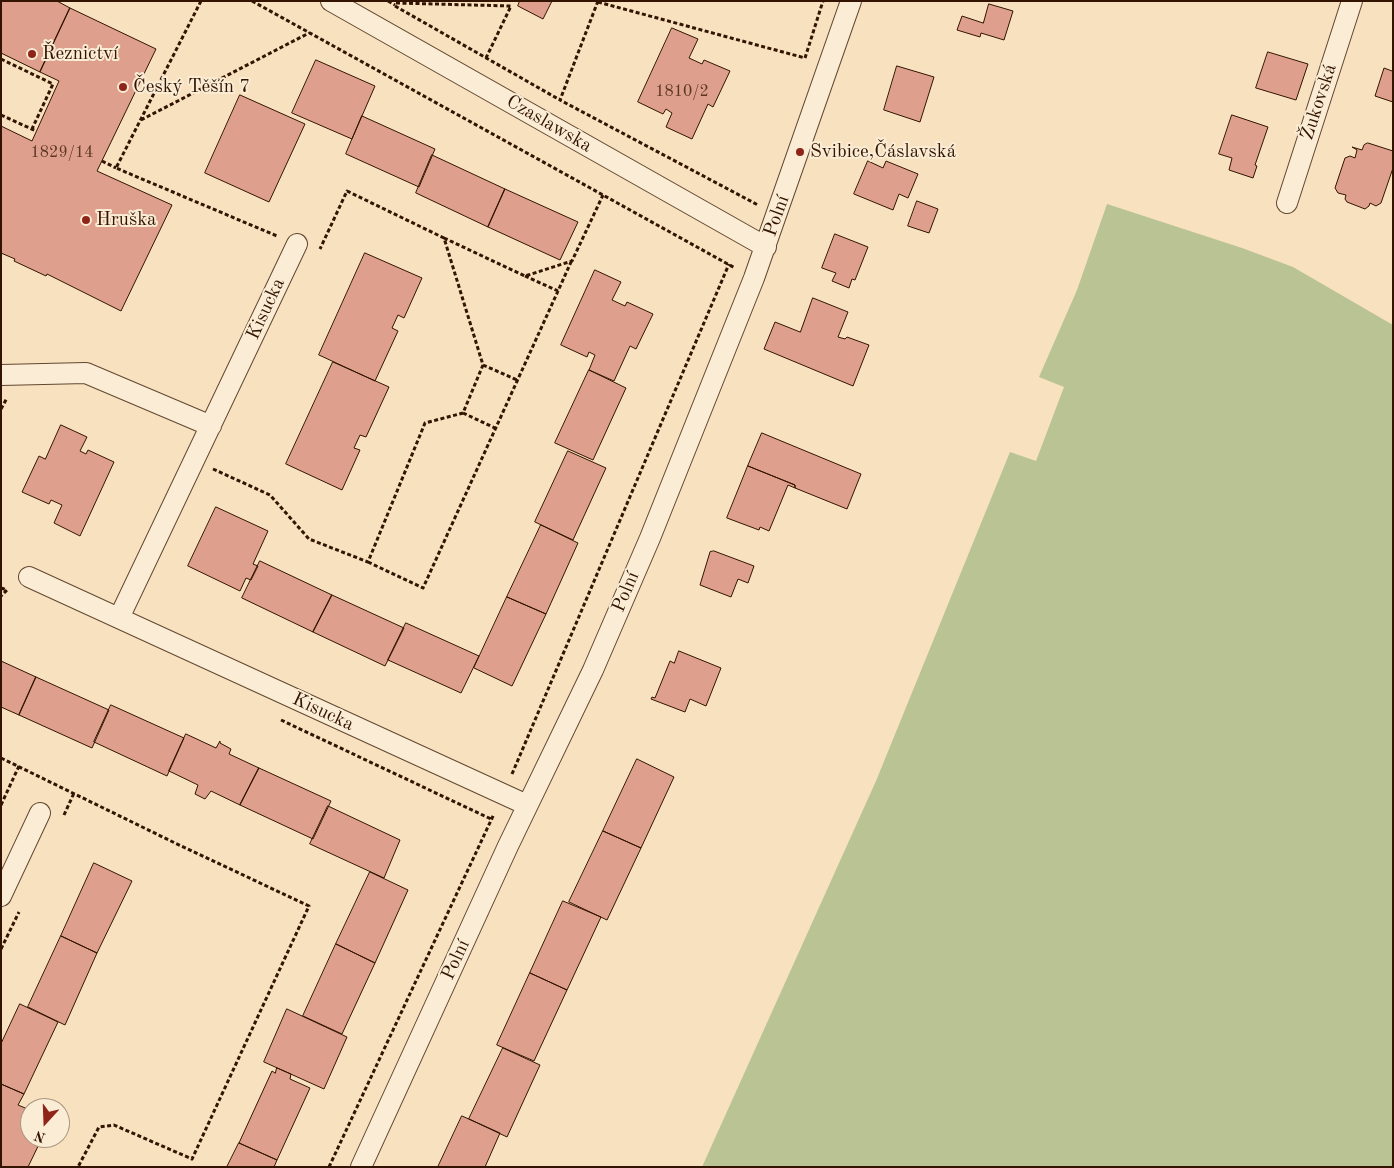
<!DOCTYPE html>
<meta charset="utf-8">
<style>
body{margin:0}
#map{position:relative;width:1394px;height:1168px;overflow:hidden;background:#f7e1bf;font-family:"Old Standard TT",serif}
canvas{display:block}
.frame{position:absolute;inset:0;border:2px solid #321401;pointer-events:none}
.north{position:absolute;left:20px;top:1098px;width:50px;height:50px;box-sizing:border-box;background:#faecd5;border:1px solid #aa9680;border-radius:50%;rotate:200deg;font-size:14px;font-weight:700;line-height:20px;text-align:center;color:#321401}
.north::after{content:'';display:block;margin:auto;width:18px;height:22px;background:#8f2418;clip-path:polygon(50% 0,100% 100%,50% 72%,0 100%)}
</style>
<div id="map">
<canvas width="1394" height="1168"></canvas>
<div class="frame"></div>
<div class="north">N</div>
</div>
<script>
const g = document.querySelector('canvas').getContext('2d');
g.lineJoin = 'round';
function paint(path, color) { g.fillStyle = color; g.fill(path, 'evenodd'); }
function strokePath(path, color, width, dash) { g.strokeStyle = color; g.lineWidth = width; g.lineCap = dash ? 'butt' : 'round'; g.setLineDash(dash || []); g.stroke(path); }
function drawText(font, color, halo, rows, align = 'center') {
  g.font = font + ' "Old Standard TT",serif'; g.lineWidth = 4; g.setLineDash([]); g.textBaseline = 'middle'; g.strokeStyle = halo; g.fillStyle = color; for (const [text, x, y, turn = 0] of rows) {
    g.save(); g.translate(x, y); g.rotate((+turn || 0) * Math.PI / 180); g.textAlign = isNaN(turn) ? turn : align; if (halo) g.strokeText(text, 0, 0); g.fillText(text, 0, 0); g.restore();
  }
}
const green = new Path2D(`
 M1107 204 1242 248 1293 267 1393 325V1167H702L876 781 1010 452 1036 461 1064 387 1039 377 1077 290Z`);
const building = new Path2D(`
 M1 1H57L70 8 40 72 1 53Z
 M520 1H552L543 19 518 6Z
 M989 4 1013 11 1004 40 981 33 980 37 957 30 962 16 983 23Z
 M70 8 156 49 97 171 172 205 121 311 47 274 46 276 14 261 15 259 1 253V126L32 141 59 81 40 72Z
 M672 28 698 39 689 58 702 64 704 60 730 71 713 107 708 104 692 139 666 127 672 113 666 109 663 114 638 102Z
 M1268 52 1308 64 1296 100 1256 88Z
 M316 60 375 86 352 139 292 113Z
 M897 66 934 77 920 122 884 110Z
 M1393 67V102L1375 96 1384 68 1392 71Z
 M240 95 305 124 269 202 205 173Z
 M1232 115 1268 127 1255 165 1257 166 1253 178 1229 170 1232 158 1219 154Z
 M362 116 435 149 419 187 346 154Z
 M1368 143 1393 151V168L1381 203 1376 206 1370 203 1369 206 1365 209 1347 202 1345 199 1346 195 1338 193 1335 188 1345 158 1350 156 1355 158 1357 150 1352 147 1362 150 1364 145Z
 M432 155 505 189 488 227 416 193Z
 M868 161 883 168 886 161 918 174 908 198 899 194 893 210 854 194Z
 M505 189 578 222 560 260 488 227Z
 M917 201 938 209 929 233 908 226Z
 M835 234 868 247 855 280 852 279 849 288 832 281 836 273 822 268Z
 M365 253 422 278 404 318 398 315 392 328 398 331 375 381 319 355Z
 M595 270 621 282 612 300 625 306 627 302 653 314 636 349 630 346 614 381 589 370 595 355 589 352 587 357 561 345Z
 M813 298 848 312 838 337 845 339 847 337 869 345 853 386 764 349 775 322 800 332Z
 M333 362 389 387 366 437 360 435 354 448 360 450 342 490 286 464Z
 M589 370 626 388 593 460 555 443Z
 M61 425 87 437 80 451 86 454 88 450 114 462 80 536 54 523 62 505 51 500 49 504 22 492 39 456 45 459Z
 M762 433 861 474 847 509 795 488V485L748 466Z
 M568 451 606 468 573 540 535 522Z
 M748 466 795 485V488L788 485 769 531 760 527 759 530 727 518Z
 M216 507 268 531 253 564 258 566 251 580 246 578 240 591 188 566Z
 M541 525 578 543 546 614 507 597Z
 M714 551 754 566 748 583 738 579 731 597 700 585 710 552Z
 M260 561 332 595 313 632 242 598Z
 M332 595 404 628 385 666 313 632Z
 M507 597 546 614 512 686 474 668Z
 M406 623 479 656 461 693 388 660Z
 M679 651 721 668 706 706 690 699 685 712 651 699 652 697 655 698 670 661 674 663Z
 M1 661 36 677 19 715 1 707Z
 M36 677 109 710 92 748 19 715Z
 M111 705 184 738 167 776 94 742Z
 M186 734 216 748 220 741V743L231 749 229 754 259 768 240 805 211 791 205 799 195 794 198 785 169 771Z
 M637 759 674 777 641 848 603 831Z
 M259 768 331 801 313 839 240 805Z
 M328 806 400 840 384 878 310 844Z
 M603 831 641 848 607 920 569 902Z
 M94 863 132 881 97 953 61 936Z
 M370 872 408 890 375 963 336 944Z
 M563 901 601 917 567 990 530 973Z
 M61 936 97 953 65 1025 28 1007Z
 M336 944 375 963 342 1034 303 1016Z
 M530 973 567 990 534 1061 497 1045Z
 M20 1004 58 1022 24 1094 1 1084V1044Z
 M287 1009 347 1037 324 1089 264 1062Z
 M503 1048 540 1065 507 1137 469 1119Z
 M277 1068 291 1074 290 1079 310 1088 277 1160 239 1143 272 1071 275 1073Z
 M1 1084 24 1094 18 1105 30 1110V1138H42L28 1167H1Z
 M462 1116 500 1133 485 1167H438Z
 M239 1143 277 1160 274 1167H227Z`);
const path = new Path2D(`
 M201 1 116 168 277 236
 M252 1 735 268
 M388 1 395 5
 M598 1 560 100 758 205
 M598 2 805 58
 M396 3 511 6 486 58
 M395 6 560 100
 M805 58 823 1
 M1 59 53 84 32 129
 M1 115 36 131
 M141 120 309 33
 M102 161 116 168
 M444 238 525 276 572 261 603 195
 M525 276 558 291 571 262
 M483 365 517 380
 M1 409 7 398
 M463 413 495 428
 M213 469 270 495 309 539 368 562 425 423 463 413 483 365 444 238 347 191 320 249
 M368 562 423 588 558 291
 M1 588 7 590 1 596
 M281 720 491 819
 M1 758 175 843 309 906 192 1159 114 1125 99 1127 78 1167
 M512 774 729 264
 M1 805 19 766
 M64 815 74 793
 M1 949 19 912
 M329 1167 494 814`);
const street = new Path2D(`
 M331 1 766 247
 M1287 203 1352 1
 M1 375 86 373 211 426
 M29 577 527 805
 M119 618 297 244
 M1 896 40 813
 M361 1167 508 846 593 670 650 538 754 278 851 1`);
const markers = [
 [32,54,5,"#8f2418"],
 [123,87,5,"#8f2418"],
 [800,152,5,"#8f2418"],
 [86,220,5,"#8f2418"]
];
const numberNames = [
 ["1810/2",682,92],
 ["1829/14",62,153]
];
const poiNames = [
 ["Řeznictví",42,54],
 ["Český Těšín 7",133,87],
 ["Svibice,Čáslavská",810,152],
 ["Hruška",96,220]
];
const streetNames = [
 ["Žukovská",1319,102,-72],
 ["Czaslawska",549,124,30],
 ["Polní",777,216,-70],
 ["Kisucka",266,309,-65],
 ["Polní",626,592,-67],
 ["Kisucka",323,712,25],
 ["Polní",456,960,-65]
];
paint(green, '#bac394');
paint(building, '#dea08d');
strokePath(building, '#321401', 1);
strokePath(street, '#634730', 22);
strokePath(path, '#321401', 3, [4, 2.5]);
strokePath(street, '#faecd5', 20);
for (const [x, y, r, color] of markers) { const dot = new Path2D(); dot.arc(x, y, r, 0, 2 * Math.PI); g.fillStyle = color; g.fill(dot); strokePath(dot, '#faecd5', 2); }
drawText('16px', '#5d3724', null, numberNames);
drawText('19px', '#321401', '#faecd5', poiNames, 'left');
drawText('19px', '#321401', '#faecd5', streetNames);
</script>
